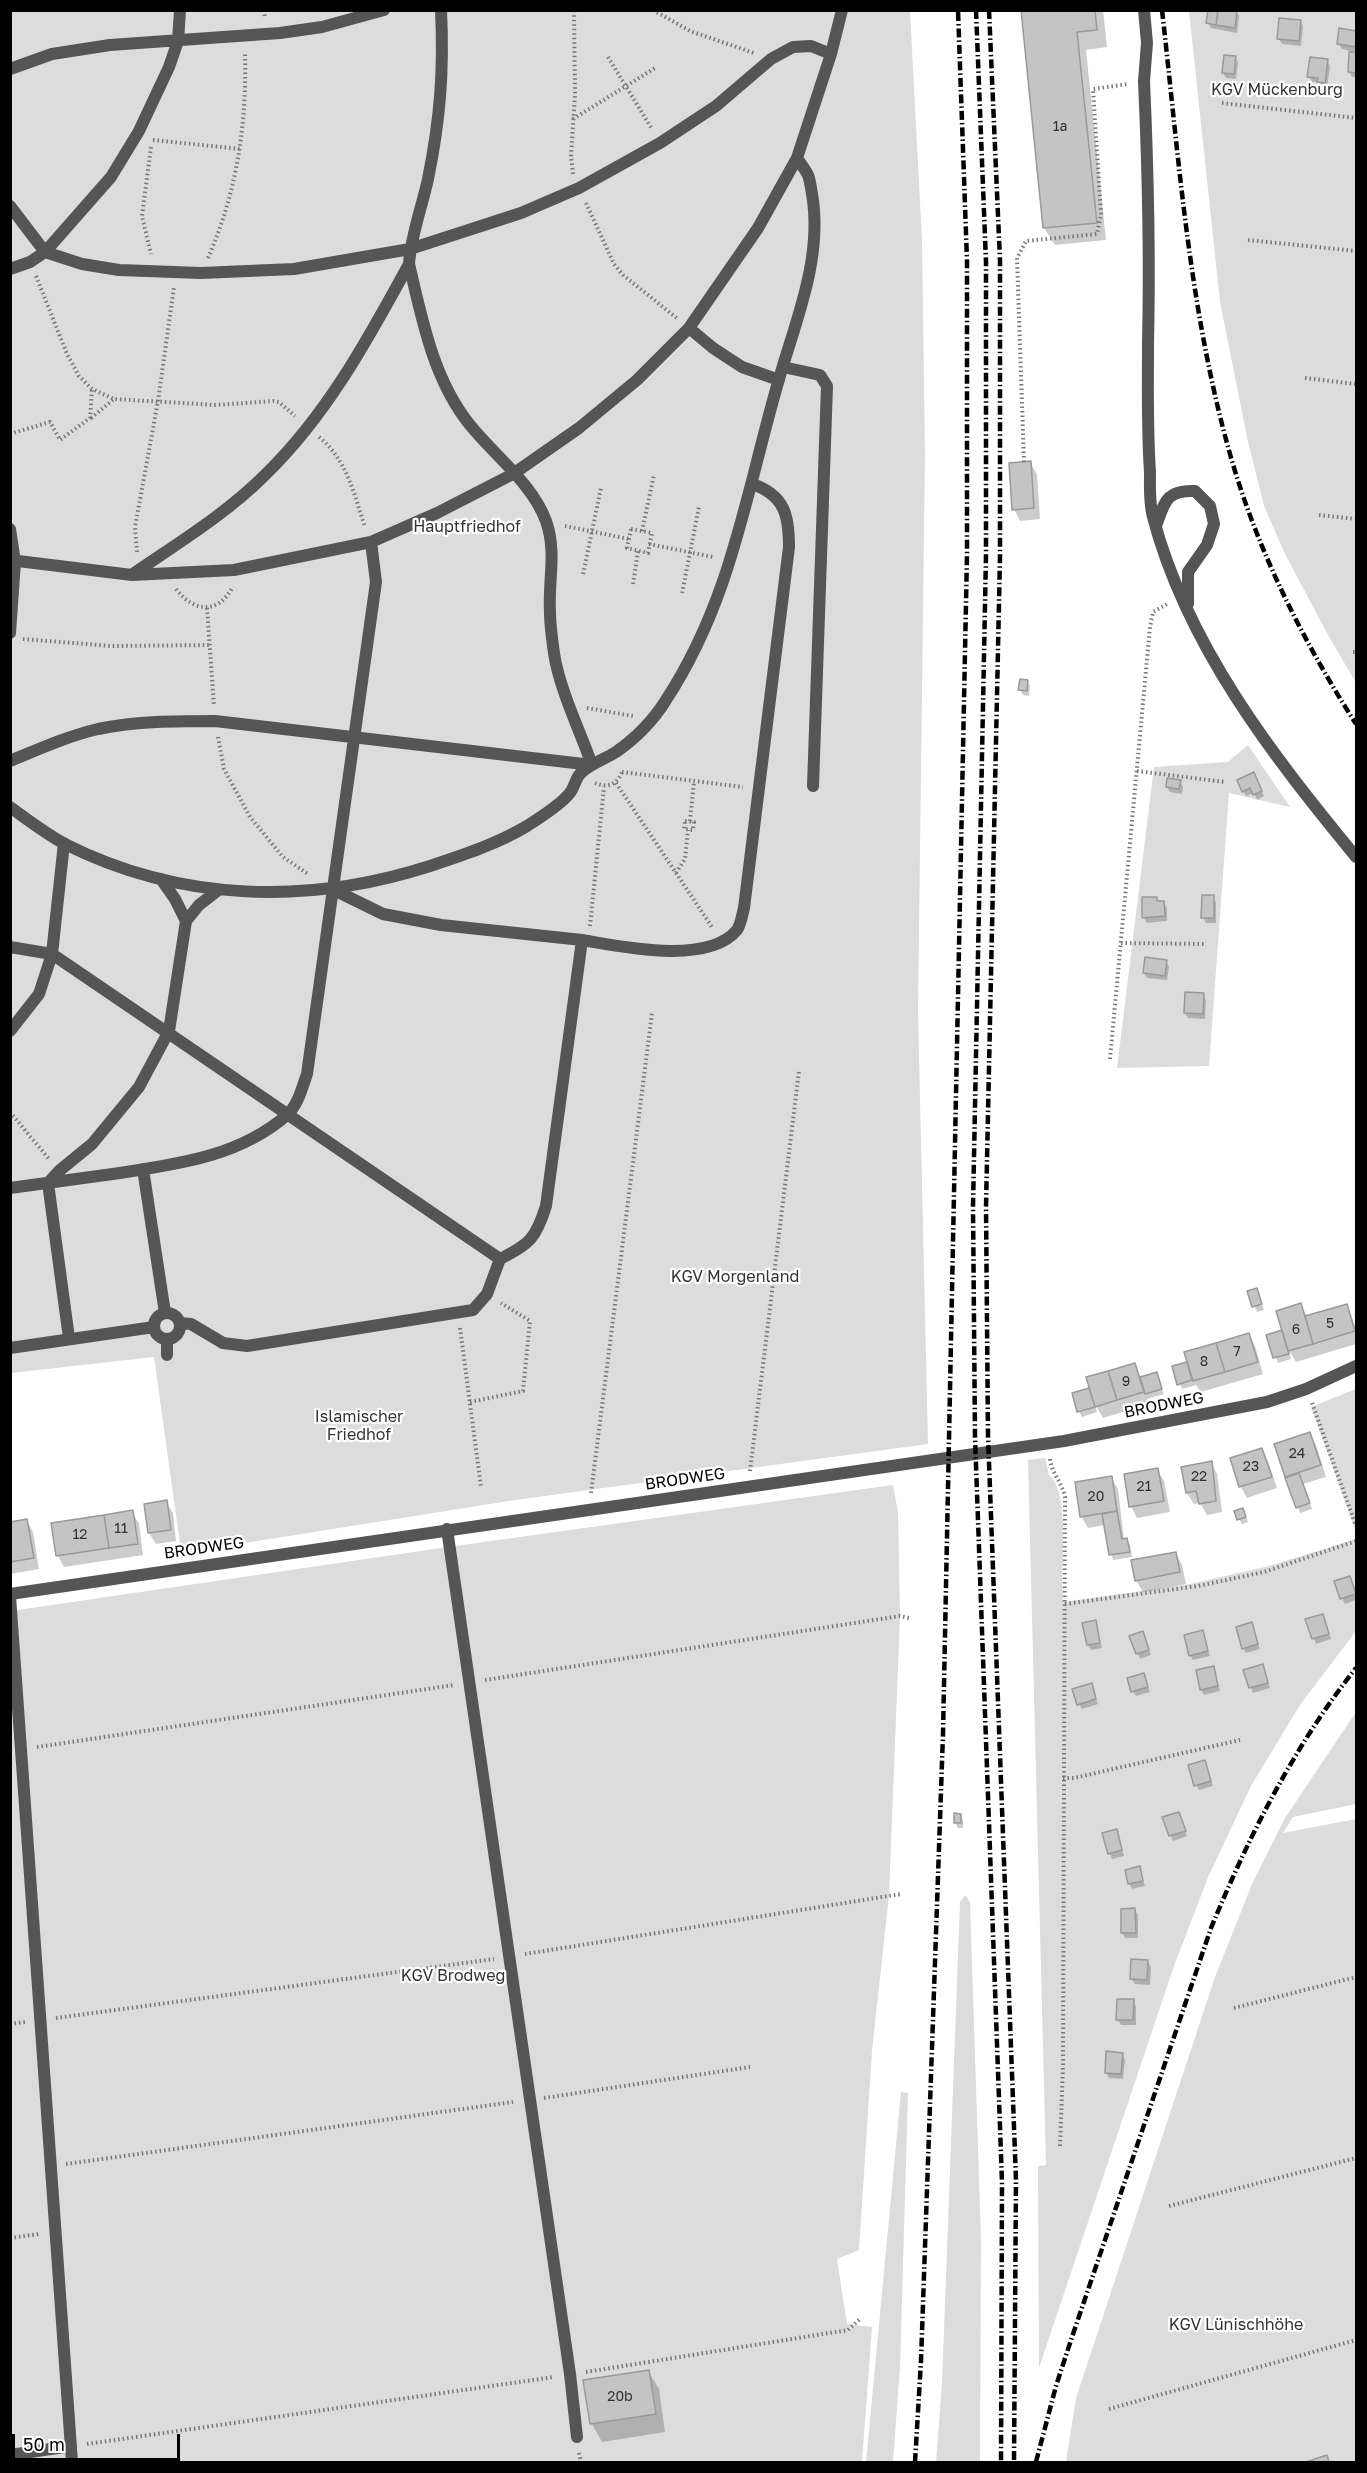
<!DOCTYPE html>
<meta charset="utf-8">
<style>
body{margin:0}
#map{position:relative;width:1367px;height:2473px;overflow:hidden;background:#fff;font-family:"Golos Text",sans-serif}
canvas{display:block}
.frame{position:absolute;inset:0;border:12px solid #000;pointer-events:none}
.scale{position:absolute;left:12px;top:2434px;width:168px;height:27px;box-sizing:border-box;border:3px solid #000;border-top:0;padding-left:8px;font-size:18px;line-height:21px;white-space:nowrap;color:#000;-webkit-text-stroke:4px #fff;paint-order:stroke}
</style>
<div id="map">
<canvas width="1367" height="2473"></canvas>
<div class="frame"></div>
<div class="scale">50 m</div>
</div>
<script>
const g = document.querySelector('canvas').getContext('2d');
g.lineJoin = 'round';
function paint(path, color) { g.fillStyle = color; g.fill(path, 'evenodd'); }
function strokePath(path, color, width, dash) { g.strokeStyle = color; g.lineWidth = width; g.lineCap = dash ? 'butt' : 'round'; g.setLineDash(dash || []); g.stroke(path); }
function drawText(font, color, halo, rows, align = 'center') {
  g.font = font + ' "Golos Text",sans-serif'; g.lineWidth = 4.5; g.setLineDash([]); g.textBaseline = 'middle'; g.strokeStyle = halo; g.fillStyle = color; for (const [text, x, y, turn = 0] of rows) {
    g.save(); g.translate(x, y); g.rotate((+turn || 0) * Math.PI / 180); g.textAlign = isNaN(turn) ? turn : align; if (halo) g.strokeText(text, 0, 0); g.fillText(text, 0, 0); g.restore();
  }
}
const green = new Path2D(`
 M10 11H910L922 240 925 453 918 1011 928 1444 515 1500 232 1545 181 1551 154 1357 11 1373Z
 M1189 11H1356V683L1328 635 1285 554 1264 506 1248 442 1220 302Z
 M1248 745 1290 807 1229 793 1209 1066 1117 1068 1154 767 1228 762Z
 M1356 1389V1532L1311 1407Z
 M1045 1458 1049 1475C1071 1492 1060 1573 1063 1602L1190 1584 1269 1566 1356 1539V1631L1300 1705 1251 1786 1209 1875 1175 1963 1039 2368 1038 2166 1046 2165 1028 1460Z
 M893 1485 898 1512 900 1616 889 1895 872 2051 859 2250 837 2259 847 2324 872 2327 862 2462H11V1611L441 1548Z
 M1356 1712V1804L1293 1817 1283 1833 1356 1819V2462H1066L1076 2398 1215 1977 1252 1884 1285 1818Z
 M965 1895 970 1902 981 2240 980 2462H936L942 2383 960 1902Z
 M901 2092 908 2093 900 2367 893 2462H866Z`);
const shadow = new Path2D(`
 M1022 10H1103L1107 47 1086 50 1106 240 1055 245 1044 228Z
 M1236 10 1239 16 1237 33 1211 28 1208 23Z
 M1300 21 1303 26 1301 46 1282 44 1279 39Z
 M1340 30 1356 32V77H1352L1349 72 1350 51 1342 49 1339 44Z
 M1235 57 1238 63 1236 79 1226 78 1223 73Z
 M1327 60 1330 66 1327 88 1322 87 1319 82H1312L1309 76Z
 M1030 463 1037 474 1040 519 1020 521 1014 509Z
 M1027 681 1030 686 1029 696 1023 695 1020 690Z
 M1256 779 1264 796 1257 800 1254 793 1246 796 1243 791Z
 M1180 781 1183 787 1182 794 1170 792 1167 787Z
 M1213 897 1216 902V923H1206L1203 917Z
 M1144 898H1156L1158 903H1164L1167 908V921L1147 923 1144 918Z
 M1166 961 1169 967 1167 980 1147 978 1144 973Z
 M1203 995 1206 1000 1205 1019 1188 1018 1185 1013Z
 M1257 1290 1264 1310 1257 1312 1249 1292Z
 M1301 1305 1307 1317 1347 1306 1356 1328V1344L1296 1362 1289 1350 1291 1359 1278 1363 1268 1336 1281 1332Z
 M1249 1334 1255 1346 1263 1374 1201 1392 1196 1385 1182 1389 1174 1367 1189 1363Z
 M1134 1365 1141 1378 1156 1374 1164 1394 1147 1399 1149 1404 1103 1418 1095 1404 1097 1412 1082 1417 1079 1411 1088 1390 1093 1397Z
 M1309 1434 1316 1445 1326 1477 1303 1484 1312 1509 1300 1513 1286 1476Z
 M1261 1449 1268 1461 1277 1488 1247 1498 1241 1487 1232 1459Z
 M1211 1463 1217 1474 1222 1512 1207 1515 1200 1503 1194 1504 1187 1493Z
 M1157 1470 1164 1481 1170 1512 1137 1518 1131 1506Z
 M1111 1478 1118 1489 1124 1540H1127L1130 1545 1132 1557 1113 1560 1105 1525 1088 1528 1081 1516Z
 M166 1502 173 1513 176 1541 156 1544 149 1533Z
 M1243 1509 1248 1522 1242 1524 1239 1519Z
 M132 1512 139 1524 143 1555 64 1567 58 1556 53 1524Z
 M27 1521 33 1532 39 1569 10 1574V1523Z
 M1176 1554 1182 1565 1186 1584 1143 1592 1136 1580Z
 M1349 1578 1356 1600 1345 1604 1342 1598Z
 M1322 1616 1331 1639 1316 1644 1307 1620Z
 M1095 1622 1102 1648 1091 1650 1088 1645Z
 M1252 1624 1260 1649 1246 1653 1243 1648Z
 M1202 1632 1210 1656 1193 1660 1190 1655Z
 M1131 1637 1145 1638 1151 1655 1140 1659Z
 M1263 1666 1270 1688 1253 1693 1245 1671Z
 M1213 1668 1220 1691 1204 1695 1201 1689Z
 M1143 1675 1150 1692 1136 1696 1133 1691Z
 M1091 1685 1098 1704 1082 1709 1079 1704Z
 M1207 1767 1213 1786 1199 1790 1196 1785Z
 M1179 1814 1187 1836 1173 1841 1164 1818Z
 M960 1815 963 1820V1828H958L955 1822Z
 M1116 1831 1124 1856 1112 1859 1103 1834Z
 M1139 1868 1145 1886 1132 1889 1129 1883Z
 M1135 1910 1138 1915V1938H1125L1122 1933Z
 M1148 1962 1151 1967 1150 1985 1135 1984 1132 1979Z
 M1133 2001 1136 2006V2025H1121L1118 2020Z
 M1122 2054 1125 2060 1123 2079 1109 2078 1106 2072Z
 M648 2371 659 2389 665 2432 602 2442 592 2424 585 2381Z`);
const building = new Path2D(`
 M1021 10H1095L1097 30 1077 32 1097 223 1043 228Z
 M1208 10H1218L1216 25 1206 23Z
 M1218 10H1237L1235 28 1216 25Z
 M1279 18 1301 20 1299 41 1277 39Z
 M1339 28 1356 31V47L1337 44Z
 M1349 52H1356V73L1348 72Z
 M1224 55 1236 56 1234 74 1222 73Z
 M1310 57 1328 59 1325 83 1317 82 1318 78 1307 77Z
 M1031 461 1034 508 1012 510 1009 463Z
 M1020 679 1028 680 1027 691 1018 690Z
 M1254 772 1262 791 1253 795 1250 788 1242 792 1237 780Z
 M1167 778 1181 780 1179 789 1166 787Z
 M1202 895H1214V918H1201Z
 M1142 897H1157V901H1164L1165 916 1142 918Z
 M1145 957 1167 960 1165 976 1143 973Z
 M1185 992 1204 993 1203 1014 1184 1013Z
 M1257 1288 1262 1304 1252 1307 1247 1291Z
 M1301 1303 1313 1344 1288 1351 1276 1311Z
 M1347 1304 1355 1331 1313 1344 1305 1316Z
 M1282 1330 1289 1354 1273 1358 1266 1335Z
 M1249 1333 1258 1362 1225 1372 1216 1343Z
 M1216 1343 1225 1372 1193 1381 1184 1352Z
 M1187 1362 1192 1380 1177 1385 1172 1366Z
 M1135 1363 1144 1392 1117 1400 1108 1371Z
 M1108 1371 1117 1400 1095 1407 1086 1377Z
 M1157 1372 1162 1389 1145 1394 1140 1377Z
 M1089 1388 1095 1407 1077 1412 1072 1393Z
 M1310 1432 1321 1465 1285 1477 1274 1444Z
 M1262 1448 1272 1477 1239 1487 1230 1458Z
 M1212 1461 1216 1501 1199 1504 1196 1491 1186 1493 1181 1467Z
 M1158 1468 1164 1501 1129 1507 1124 1474Z
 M1299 1473 1310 1503 1296 1508 1285 1478Z
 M1112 1476 1117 1511 1080 1517 1075 1482Z
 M167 1500 171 1530 148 1533 144 1504Z
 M1243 1508 1246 1517 1237 1520 1234 1511Z
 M133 1510 138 1544 109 1548 104 1515Z
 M1117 1511 1122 1539 1127 1538 1130 1552 1109 1555 1102 1514Z
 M104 1515 109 1548 56 1556 51 1523Z
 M27 1519 34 1558 10 1562V1522Z
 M1176 1552 1180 1572 1135 1581 1131 1560Z
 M1350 1576 1356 1594 1340 1599 1334 1581Z
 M1323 1614 1329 1634 1312 1639 1305 1619Z
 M1096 1620 1100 1643 1087 1645 1082 1623Z
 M1252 1622 1258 1644 1242 1649 1236 1627Z
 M1203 1630 1208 1651 1189 1656 1184 1635Z
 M1143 1631 1149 1650 1136 1654 1129 1636Z
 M1263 1664 1268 1683 1249 1688 1243 1670Z
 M1214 1666 1218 1686 1200 1690 1196 1670Z
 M1144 1673 1148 1687 1131 1692 1127 1678Z
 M1092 1683 1096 1699 1077 1705 1072 1689Z
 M1205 1760 1211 1781 1194 1786 1188 1765Z
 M1179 1812 1186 1831 1169 1836 1162 1817Z
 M954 1813 961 1814V1823H954Z
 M1117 1829 1122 1850 1108 1854 1102 1833Z
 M1140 1866 1143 1881 1128 1884 1125 1870Z
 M1135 1908 1136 1933H1121V1909Z
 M1131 1959 1148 1960 1147 1980 1130 1979Z
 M1117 1999H1134L1133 2020H1116Z
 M1106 2051 1123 2053 1121 2074 1105 2073Z
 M649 2370 656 2414 590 2424 583 2380Z
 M1327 2455 1329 2462H1306Z`);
const path = new Path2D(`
 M264 10 265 19
 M653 10 690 31 754 53
 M608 57 652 129
 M1222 103 1356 118
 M573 119 655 68
 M153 140 241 149
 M151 147 142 216 151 254
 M573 174 571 156 575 95 574 10
 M586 203 614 264 623 275 678 319
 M1248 240 1356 251
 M208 258C237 192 247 123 245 52
 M36 276 67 354 79 376 92 389 114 399 216 405 273 401 279 402 295 416
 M1305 378 1356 384
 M91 418 114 399
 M10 434 50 422 60 440 90 418 92 389
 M319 437C347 460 354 494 365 527
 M1024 462 1017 258 1026 241 1097 234 1101 214 1093 89 1128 84
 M1319 515 1356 519
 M565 526 629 539
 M631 529 652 533 648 553 627 548Z
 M642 531 654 475
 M649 544 713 557
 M137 552 135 527 158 401 174 287
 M583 574 601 488
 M633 584 638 551
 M176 589C193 612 219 615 233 586
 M682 593 699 507
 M207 608 214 706
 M23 639 111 646 211 645
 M1353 652H1356
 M587 708 633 716
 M218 737 224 769 250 817 283 857 308 874
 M1137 771 1225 782
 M622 772 743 787
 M595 783C607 788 617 785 622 772
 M616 783 712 927
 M685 821 694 822 693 830 684 829Z
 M690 821 694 781
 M676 873 685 859 688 830
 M590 926 604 787
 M1121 943 1204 944
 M1110 1059 1150 627 1153 612 1167 604
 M10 1112 49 1159
 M460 1328 481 1487
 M470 1402 523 1391 530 1321 501 1303
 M1312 1403 1356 1526
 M1050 1459C1052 1474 1062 1482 1065 1497L1063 2065 1060 2146
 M750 1471 799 1071
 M591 1493 652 1013
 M1065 1604 1198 1586 1264 1572 1356 1541
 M485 1680 900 1616 909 1618
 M37 1747 454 1685
 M1063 1778H1074L1240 1740
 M525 1954 901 1894
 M1234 2008 1356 1977
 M56 2018 494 1959
 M10 2024 25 2022
 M544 2098 750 2067
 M66 2164 513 2102
 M1169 2206 1356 2158
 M10 2238 39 2234
 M586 2372 848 2330 861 2318
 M1109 2409 1356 2340
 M87 2444 554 2377
 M579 2453 581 2462`);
const service = new Path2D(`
 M1144 10 1147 43 1144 81C1148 169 1150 257 1148 344 1148 387 1147 429 1150 472 1150 486 1149 503 1153 517 1187 646 1273 756 1356 857
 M10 69 52 54 110 45 280 33 322 27 384 10
 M10 206 45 252 82 264 119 270 201 273 294 269 410 249 521 213 579 188 660 143 716 106 771 59 793 47 811 46 831 54
 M10 269 30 262 45 252 111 177 139 131 169 67 178 41 180 10
 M689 328 713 348 742 367 779 380
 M783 367 820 375 827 386 813 786
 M1156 526C1165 501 1166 490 1195 491L1210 506 1214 524 1207 545 1188 572V604
 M10 529 15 562 10 633
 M10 560 132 575 234 570 371 542 437 513 513 474 579 428 637 380 689 328 758 228 797 158 831 54 842 10
 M133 574C178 543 226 514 265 475 327 415 368 339 409 264 411 235 422 207 428 179 440 120 444 71 441 10
 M10 761C39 749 68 736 98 729 137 721 176 721 215 721L592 765C580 731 559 688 554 653 552 639 550 625 550 612 548 581 557 552 546 521 532 483 495 456 470 425 433 379 422 319 409 264
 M10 807C28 820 46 834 65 844 180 902 309 905 430 866 463 855 497 844 527 826 538 819 561 804 569 794 575 788 575 777 582 772 592 763 605 759 616 752 636 738 653 721 666 700 732 599 746 492 779 379 796 320 823 257 812 194 811 188 810 180 808 175 805 169 800 163 797 158
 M332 889 383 914 441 925 582 940
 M186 921 199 905 217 891
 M10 947 52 954 500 1259C530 1244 536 1238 546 1206L582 940C623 947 708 965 737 930 741 924 742 915 744 908L789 547C789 516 785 495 752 484
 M10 1031 39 994 52 954 64 843
 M143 1169 165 1313
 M10 1188C47 1183 83 1178 120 1173 179 1164 240 1156 287 1115 298 1105 302 1088 307 1074L376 582 371 542
 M154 1326a13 13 0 1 1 26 0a13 13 0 1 1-26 0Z
 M180 1323 191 1324 223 1343 247 1346 473 1310 487 1294 500 1259
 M69 1338 48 1183 59 1171 92 1144 139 1087 169 1031 186 921 175 899 161 879
 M167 1339V1355
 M10 1348 154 1327
 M447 1529 570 2374 577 2437
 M10 1596 72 2462
 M10 2455 71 2446`);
const tertiary = new Path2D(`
 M10 1594 1064 1441 1267 1402 1306 1389 1356 1366`);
const rail = new Path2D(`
 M976 10 986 262V555L973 1207 975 1437 1002 2182 1001 2462
 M989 10 1000 261V556L986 1207 988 1436 1016 2180 1014 2462
 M1162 10C1179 159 1189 309 1230 454 1257 550 1303 641 1356 724
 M915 2462 921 2361 943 1734 967 554V261L958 10
 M1036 2462 1056 2386 1072 2337 1211 1928C1249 1836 1294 1746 1356 1668`);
const numberNames = [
 ["1a",1060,127],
 ["5",1330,1324],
 ["6",1296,1330],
 ["7",1237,1352],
 ["8",1204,1362],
 ["9",1126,1382],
 ["24",1297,1454],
 ["23",1251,1467],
 ["22",1199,1477],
 ["21",1144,1487],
 ["20",1096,1497],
 ["11",121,1529],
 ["12",80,1535],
 ["20b",620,2397]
];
const parkNames = [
 ["KGV Mückenburg",1277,90],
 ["Hauptfriedhof",467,527],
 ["KGV Morgenland",735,1277],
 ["Islamischer",359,1417],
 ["Friedhof",359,1435],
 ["KGV Brodweg",453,1976],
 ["KGV Lünischhöhe",1236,2325]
];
const streetNames = [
 ["BRODWEG",1164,1405,-11],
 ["BRODWEG",685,1479,-8],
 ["BRODWEG",204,1548,-8]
];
paint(green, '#dcdcdc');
paint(shadow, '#0003');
paint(building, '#c4c4c4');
strokePath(building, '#999', 1.5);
strokePath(path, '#777', 4, [1.5, 3]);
strokePath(service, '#555', 12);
strokePath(tertiary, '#555', 12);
strokePath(rail, '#000', 4.5, [9, 3, 1.5, 3]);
drawText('14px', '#313131', null, numberNames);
drawText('16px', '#333', '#fff', parkNames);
drawText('16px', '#000', '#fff', streetNames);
</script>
